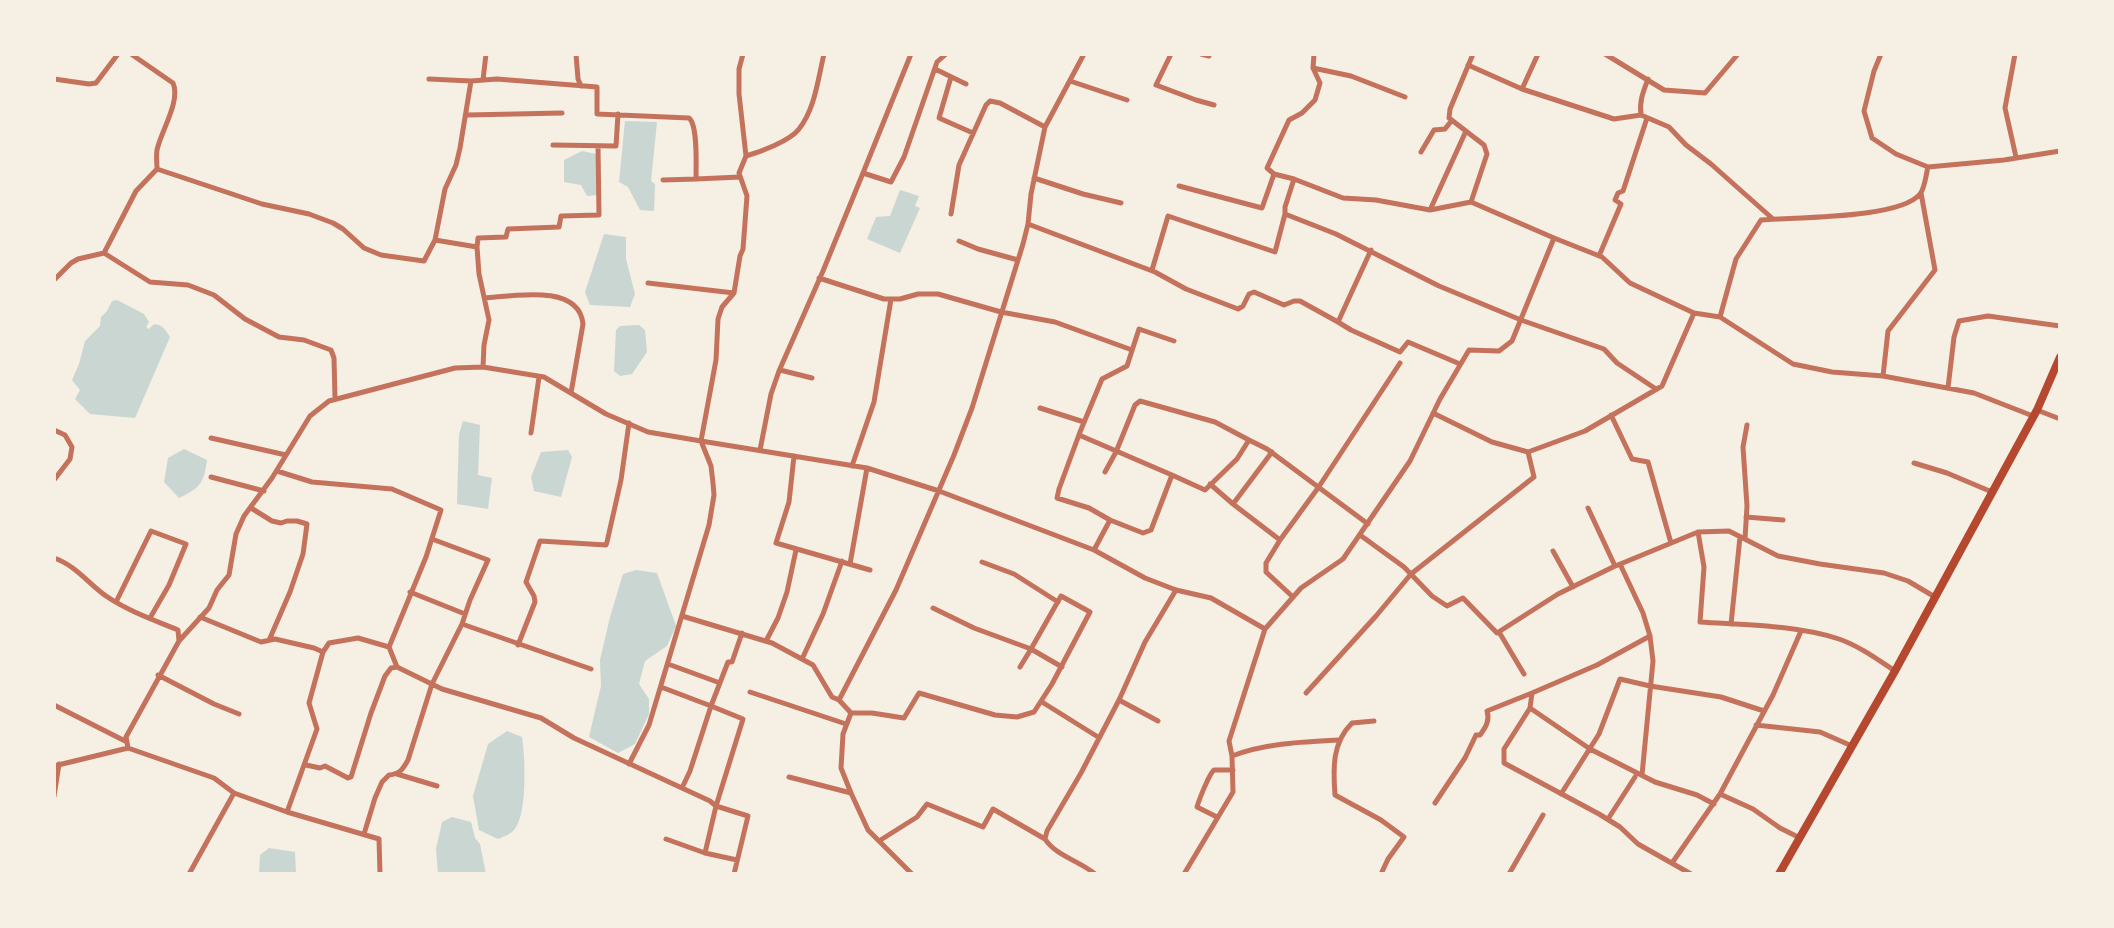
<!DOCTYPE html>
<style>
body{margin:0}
#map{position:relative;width:2114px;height:928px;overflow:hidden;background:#f6efe4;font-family:"Crimson Pro",serif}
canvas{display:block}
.frame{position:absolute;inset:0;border:56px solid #f6efe4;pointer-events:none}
</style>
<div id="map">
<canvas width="2114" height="928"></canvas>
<div class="frame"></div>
</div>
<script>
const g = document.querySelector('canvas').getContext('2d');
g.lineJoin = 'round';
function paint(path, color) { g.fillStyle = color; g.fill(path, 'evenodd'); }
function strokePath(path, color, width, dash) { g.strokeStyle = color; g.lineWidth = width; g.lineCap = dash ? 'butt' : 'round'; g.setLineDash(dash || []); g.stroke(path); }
const water = new Path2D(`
 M625 121 657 122 651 181 655 184 654 211 640 210 628 187 619 182Z
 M582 151 596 154 599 195 587 196 581 185 564 182V160Z
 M900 190 919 196 915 206 920 208 900 253 867 239 876 217 890 216Z
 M604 234 626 237V259L635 294 630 307 590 305 585 292Z
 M117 300 144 314 149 322 146 327 149 329 154 324C163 325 165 329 170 337L135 418 90 414 75 399 80 390 72 380 79 364 85 341 100 326 101 317 107 311 112 301Z
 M639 325 645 330 647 352 632 374 620 376 614 371 616 330 620 326Z
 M463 421 480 425 478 475 492 478 488 509 457 504 459 434Z
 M184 449 207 460C204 483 200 488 179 498L164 482 168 458Z
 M568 450 572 457 561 497 534 491 531 477 541 452Z
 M636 570 657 573 676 626 667 646 645 661 639 684 649 699V714L635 744 618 753 589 737 601 686 600 660 610 617 623 574Z
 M507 731 522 737C525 757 528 814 514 830 511 834 503 837 498 839L479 830 473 796 488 744Z
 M452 817 471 822 475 838 480 844 486 874H438L436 849 442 822Z
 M269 848 295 852 296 874H259L260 855Z`);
const minor = new Path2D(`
 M131 54 173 83C181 101 161 131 157 150 156 156 157 163 157 169L262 204 309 214 333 223 343 229 364 248 381 255 424 261 435 240
 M576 54 578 79 581 86
 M743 54 739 69V94L746 156 739 173 747 196 743 249 740 256 734 293 722 307 718 319 716 360 701 441 867 468 939 491 1094 550 1145 578 1176 590 1211 598 1265 629
 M1171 54 1156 85 1196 100 1214 105
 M1201 54 1209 56
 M1473 54 1450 109 1449 118 1484 145 1487 154 1471 202 1430 210 1376 200 1343 198 1294 179 1285 207V214L1336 234 1439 286 1521 320 1604 349 1617 363 1656 389
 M1538 54 1522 89 1614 119 1641 115
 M1605 54 1664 90 1705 93 1738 54
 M1881 54 1874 71 1864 111 1872 138 1896 154 1928 167 2004 160 2060 151
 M2015 54 2005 108 2016 157
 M1468 65 1522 89
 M1313 68 1351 76 1405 97
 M935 69 966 84
 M951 77 939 118 973 133
 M54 79 89 84 96 83 118 54
 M429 79 471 81
 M1648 79C1643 92 1639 102 1641 115L1669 127 1686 145 1711 164 1773 219
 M483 80 486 54
 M1070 81 1127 100
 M467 115 562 113
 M553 145 616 146 618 114
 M1421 152 1434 130 1445 129 1452 120
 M746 156C760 152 790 141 799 129 815 109 818 79 824 54
 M157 169 136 191 104 253 150 282 188 285 214 295 245 319 279 337 304 340 331 350 334 358 335 399
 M863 173 911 54
 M1034 178 1083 194 1121 203
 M1294 179 1274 174 1267 168 1289 120 1302 113 1315 100 1320 83 1313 68 1314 54
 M663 180 696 179
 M1179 186 1262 208 1274 174
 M1471 202 1554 238
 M1430 210 1466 131
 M951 214 959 165 986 105 990 101 1000 103 1045 127
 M1028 224 1155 272 1186 289 1238 309 1243 306 1249 294 1254 292 1284 305 1294 301H1300L1338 322
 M959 241 978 249 1018 260
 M477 247 478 238 506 237 508 229 559 227 561 216 599 215 598 146
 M1371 250 1338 322 1351 330 1400 352 1408 342 1460 364
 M1599 256 1621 204 1615 200 1618 193 1623 191 1647 118
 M1152 270 1168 216 1275 252 1285 214
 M819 278 884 299H900L918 294H938L1001 312 1055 322 1132 350
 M54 280 71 263 78 259 104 253
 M648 283 734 293
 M485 298C513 296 579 283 583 324L571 393
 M1720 317 1793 364 1832 372 1883 376 1974 393 2033 416
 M483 367 484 345 489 320 479 274 477 247 435 240 445 189 456 165 460 148 471 81 497 79 597 87V114L689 118C698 125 696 166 696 179L740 177
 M780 370 812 378
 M1883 376 1888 331 1935 270 1921 193
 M1948 388 1954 337 1959 321 1988 316 2060 326
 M1040 408 1084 422
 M2037 410 2060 419
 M1433 413 1492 442 1528 452 1585 431 1662 386 1694 313
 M1611 415 1632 459 1648 462 1671 543
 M54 430 65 435 72 447 70 459 54 480
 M531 433 539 377
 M1079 435 1172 475
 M211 438 286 455
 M760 450 771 394 779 371 823 271 863 173 891 182 904 157 937 62 946 54
 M1272 452 1233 504 1280 540 1318 488 1400 363
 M794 456 789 502 776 543 870 570
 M1914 463 1947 473 1992 492
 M852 466 874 402 891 299
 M277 471 312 482 392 489 441 510 426 557 389 647
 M1105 472 1116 452 1135 405 1140 401 1215 422 1249 440
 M211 477 264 491
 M1210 484 1233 504
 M251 508 272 521 281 523 287 521H297L307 524 303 554 290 592 270 638
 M1588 508 1615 566
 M1746 517 1783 520
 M1110 520 1089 508 1057 498 1059 489 1080 432 1102 379 1127 366 1139 329 1174 341
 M1698 532 1704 567 1700 622C1744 625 1797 625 1839 639 1859 646 1877 659 1895 671
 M1360 535 1404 567 1432 596 1447 606 1463 598 1497 633 1558 594 1613 567 1698 532 1729 531 1778 556 1820 564 1884 573 1908 581 1935 597
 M432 539 488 560 470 600 462 624
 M1745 539 1747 506 1743 447 1747 425
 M1280 540 1266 563V572L1293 597
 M1094 550 1110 520 1143 533 1151 530 1172 475 1205 490 1237 459 1249 440 1267 449 1368 524
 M1553 551 1573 587
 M54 558C75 565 89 584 106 596 128 611 154 620 178 630L179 641 126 737 128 748
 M982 562 1014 574 1058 602
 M850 564 867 468
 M1620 564 1643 613 1650 636 1653 661 1642 775
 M410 592 465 614
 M116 602 151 531 186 544 169 585 150 618
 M933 608 974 628 1031 649 1020 667
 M682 616 772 643 813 665 832 697 839 700
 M200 617 261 642 275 639 314 648 323 652
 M1731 624 1740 537
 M1499 632 1524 674
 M179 641 209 608 217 590 229 575 236 534 244 516 272 478 310 416 329 401 455 368 483 367 544 377 606 414 648 432 701 441 711 466 713 483 714 495 709 525 649 725 629 764
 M766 641 778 618 787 592 796 550
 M518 645 535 602 534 596 526 582 540 541 606 545 607 542 621 480 629 423
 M802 659 823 614 842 561
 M668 664 720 683
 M158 675 214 704 239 714
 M661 687 711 706 690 771 682 788
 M750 692 846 724
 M1306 693 1376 616 1411 574 1534 477 1528 452
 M1119 700 1158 721
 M1042 702 1098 737
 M54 705 127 742
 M1530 708 1532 693 1597 665 1650 636
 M851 713H872L904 718 919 693 995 715 1017 717 1034 712 1052 684 1090 612 1061 596 1031 649 1062 667
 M1374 721 1352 723C1332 743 1333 768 1335 795L1381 820 1404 837 1388 859 1381 874
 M1756 725 1820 732 1852 746
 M128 748 214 778 234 793 287 812 379 839 380 874
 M1232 756C1265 743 1303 742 1338 740
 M306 765 320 768 325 766 348 778 351 777 371 713 385 676 391 668 397 667
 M54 766 128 748
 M397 774 437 786
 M789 777 851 793
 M1561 794 1599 734 1620 679 1650 686 1721 697 1764 711
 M1720 794 1753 809 1780 828 1800 838
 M54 796 59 764
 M1435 803 1465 758 1476 735H1480C1486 727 1490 720 1487 711L1532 693
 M287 812 317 729 309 703 323 652 329 643 358 638 389 647 397 667 442 689 541 718 574 738 710 801 716 806 705 853 737 860
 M1217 817 1197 807C1199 800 1209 774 1214 770H1233
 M1608 819 1635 777
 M364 834 375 798 382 782 389 775C400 774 403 769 408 760L432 684 462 624 591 669
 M666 839 705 853
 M879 841 917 817 927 804 983 827 993 809 1045 839
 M1672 863 1720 794 1773 695 1801 631
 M189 874 234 793
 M734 874 748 816 716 806 743 719 711 706 728 662H732L742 633
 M912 874 868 830 851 793 841 768 843 734 851 713 839 700 896 590 954 455 972 408 1023 244 1028 224 1031 194 1045 127 1084 54
 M1095 874C1080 861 1056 856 1045 839L1047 831 1081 773 1119 700 1145 642 1176 590
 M1184 874 1233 792 1232 756 1229 741 1265 629 1301 588 1343 559 1410 461 1440 399 1469 350 1499 351 1512 341 1554 238 1602 257 1630 283 1694 313 1720 317 1736 259 1761 220C1794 217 1900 219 1920 194 1925 188 1926 174 1928 167
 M1509 874 1543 815
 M1691 874 1638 844 1620 827 1599 814 1504 763V749L1530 708 1590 749 1655 782 1697 795 1714 804`);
const primary = new Path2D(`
 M1779 874 1895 671 2037 410 2060 357`);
paint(water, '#c9d6d2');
strokePath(minor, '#c5725c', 5);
strokePath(primary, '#b5482f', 8);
</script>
